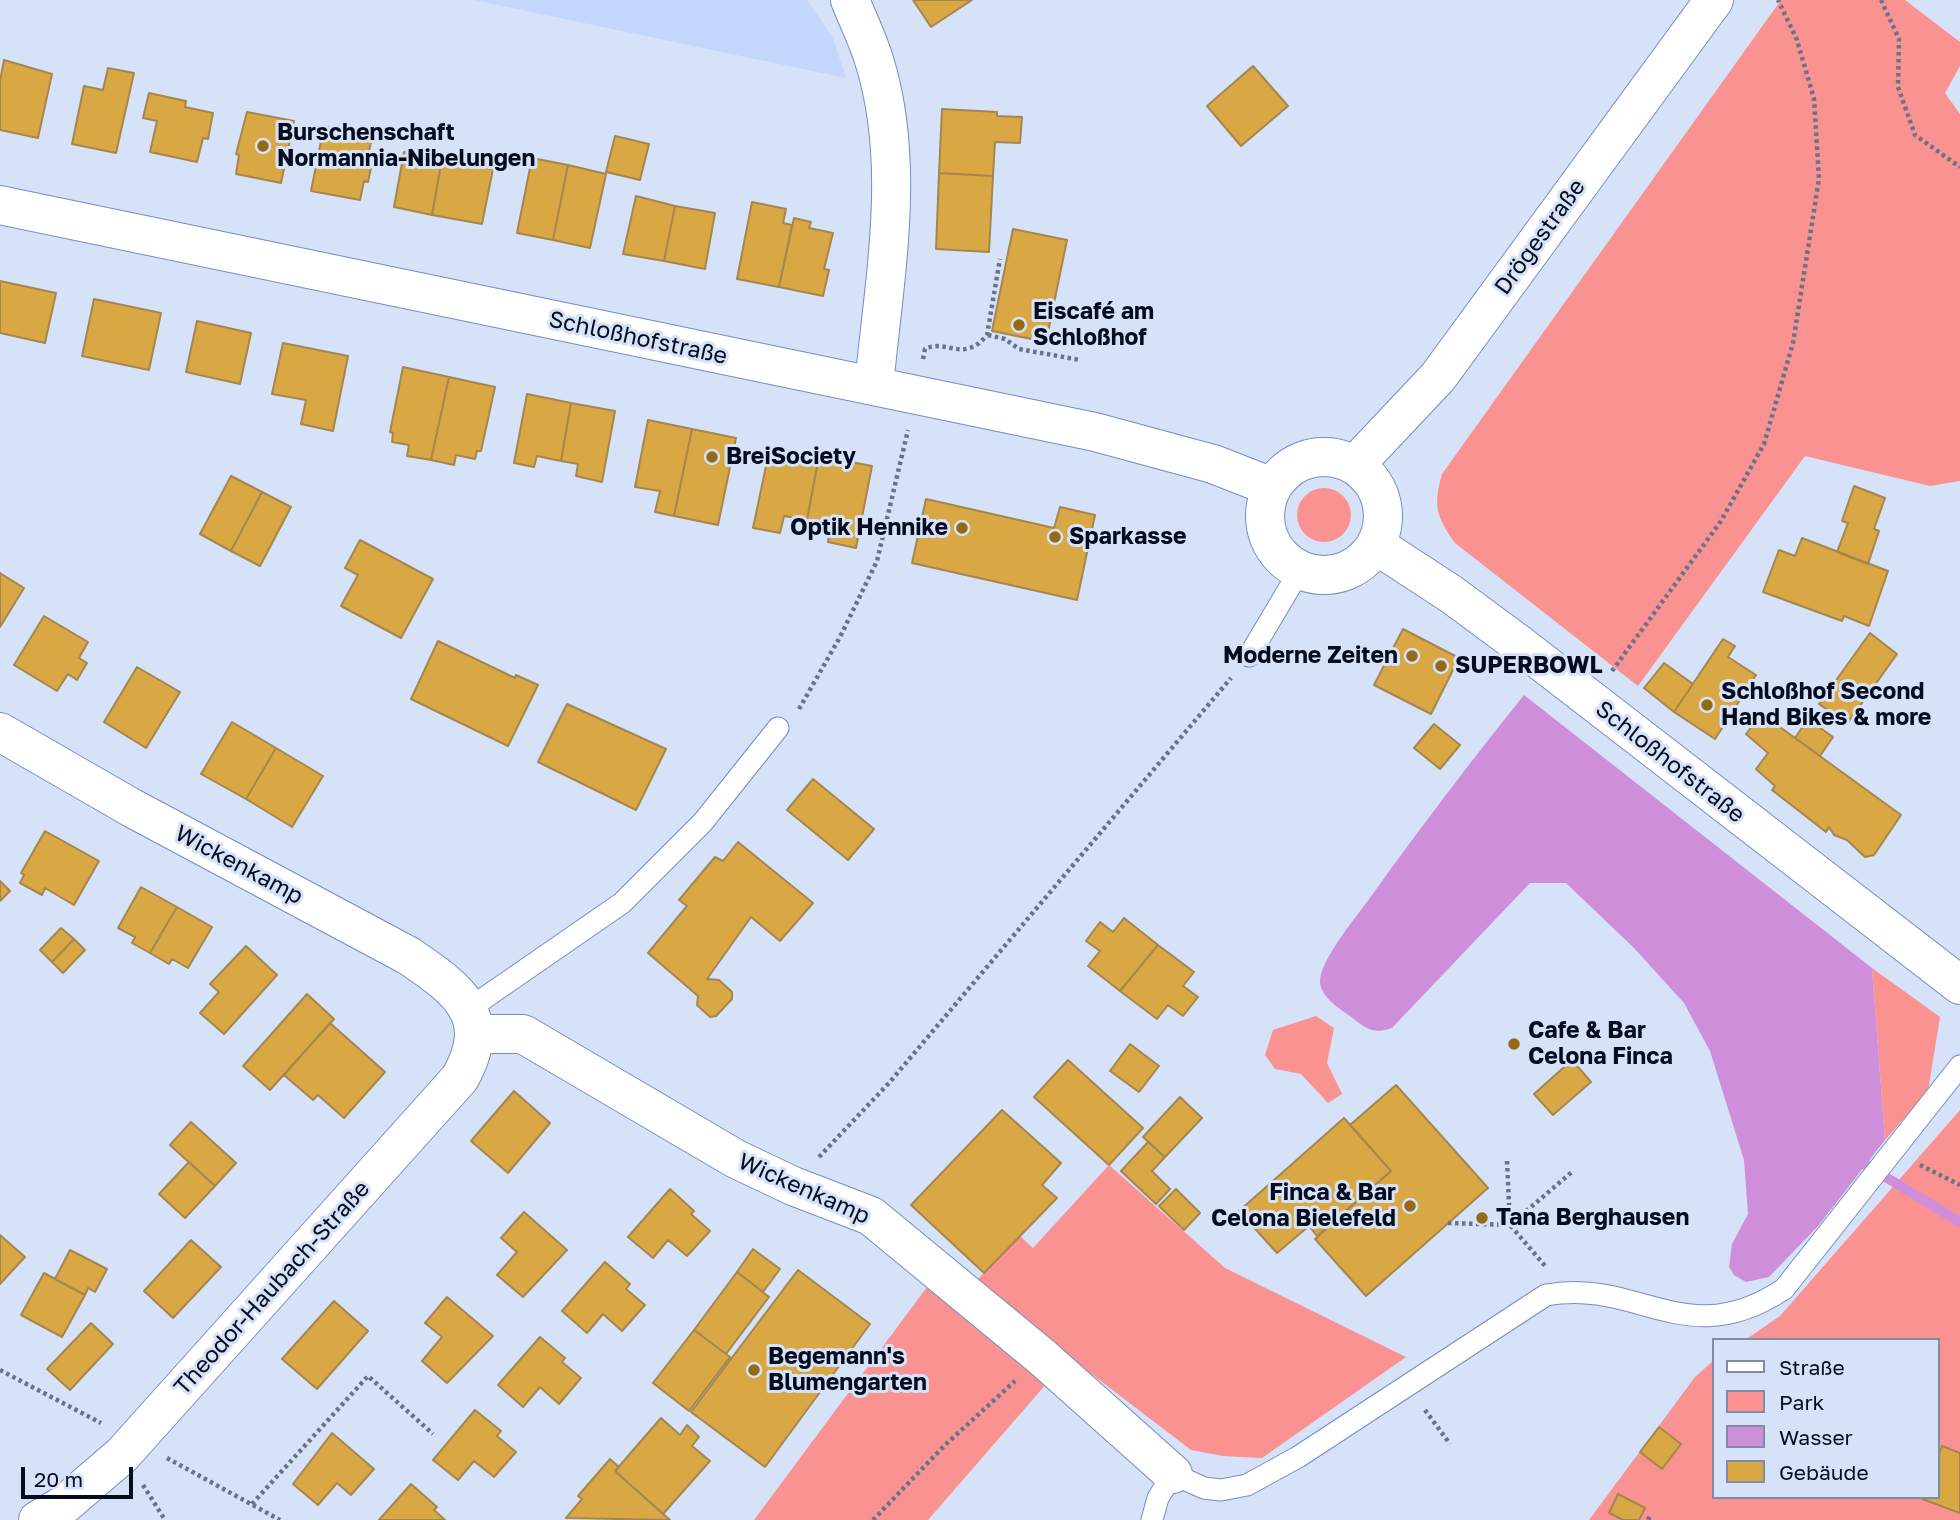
<!DOCTYPE html>
<meta charset="utf-8">
<style>
body{margin:0}
#map{position:relative;width:1960px;height:1520px;overflow:hidden;background:#d5e2f8;font-family:"Golos Text",sans-serif}
canvas{display:block}
.legend{position:absolute;left:1712px;top:1338px;width:228px;height:161px;box-sizing:border-box;background:#d5e2f8;border:2px solid #818ca1;margin:0;padding:9px 12px;list-style:none;font-size:21px;color:#040c1e}
.legend li{display:flex;align-items:center;gap:14px;height:35px}
.legend b{width:35px;border:2px solid #818ca1}
.scale{position:absolute;left:21px;top:1467px;width:112px;height:32px;box-sizing:border-box;border:4px solid #040c1e;border-top:0;padding-left:9px;font-size:21px;line-height:24px;white-space:nowrap;color:#040c1e;-webkit-text-stroke:5px #d5e2f8;paint-order:stroke}
</style>
<div id="map">
<canvas width="1960" height="1520"></canvas>
<ul class="legend">
<li><b style="height:9px;background:#fff"></b>Straße</li>
<li><b style="height:19px;background:#f99290"></b>Park</li>
<li><b style="height:19px;background:#cf8eda"></b>Wasser</li>
<li><b style="height:19px;background:#d9a744"></b>Gebäude</li>
</ul>
<div class="scale">20 m</div>
</div>
<script>
const g = document.querySelector('canvas').getContext('2d');
g.lineJoin = 'round';
function paint(path, color) { g.fillStyle = color; g.fill(path, 'evenodd'); }
function strokePath(path, color, width, dash) { g.strokeStyle = color; g.lineWidth = width; g.lineCap = dash ? 'butt' : 'round'; g.setLineDash(dash || []); g.stroke(path); }
function drawText(font, color, halo, rows, align = 'center') {
  g.font = font + ' "Golos Text",sans-serif'; g.lineWidth = 6; g.setLineDash([]); g.textBaseline = 'middle'; g.strokeStyle = halo; g.fillStyle = color; for (const [text, x, y, turn = 0] of rows) {
    g.save(); g.translate(x, y); g.rotate((+turn || 0) * Math.PI / 180); g.textAlign = isNaN(turn) ? turn : align; if (halo) g.strokeText(text, 0, 0); g.fillText(text, 0, 0); g.restore();
  }
}
const built = new Path2D(`
 M474 0H807L833 38 846 78Z`);
const green = new Path2D(`
 M1781 0H1905L1960 42V66L1945 93 1960 114V481L1930 486 1805 456 1638 686 1455 543C1436 516 1433 506 1442 474Z
 M1297 515a27 27 0 1 1 54 0a27 27 0 1 1-54 0Z
 M1872 968 1940 1017 1928 1091 1885 1140Z
 M1316 1016 1334 1028 1327 1063 1342 1094 1328 1103 1301 1074 1275 1069 1265 1055 1273 1030Z
 M1960 1110V1520H1589L1695 1377 1713 1361V1497H1937V1340H1745L1780 1316Z
 M1109 1165 1225 1268 1406 1357 1262 1458 1223 1456 1191 1450 1038 1333 978 1279 1020 1236 1033 1248Z
 M930 1283 1048 1382 928 1520H754Z`);
const water = new Path2D(`
 M1524 695 1872 968 1885 1140 1818 1226 1769 1277 1746 1282 1734 1275 1729 1267 1732 1244 1748 1214 1744 1160 1710 1051 1684 1003 1634 948 1566 883H1530L1392 1028C1373 1035 1365 1028 1350 1016 1339 1008 1320 997 1320 981 1321 958 1358 915 1372 895 1421 827 1471 761 1524 695Z`);
const stream = new Path2D(`
 M1864 1164 1960 1222`);
const building = new Path2D(`
 M913 0H972L931 27Z
 M4 60 52 74 38 138 0 130V81Z
 M1253 66 1288 106 1241 146 1207 106Z
 M108 68 134 73 116 153 72 144 84 86 103 90Z
 M149 93 186 101 185 107 213 113 208 139 203 138 197 162 150 152 157 121 143 118Z
 M942 109 997 112V116L1022 117 1020 143 995 142 993 176 939 173Z
 M247 112 294 121 281 183 236 174 239 155 236 154Z
 M324 126 372 136 369 152 374 153 368 182 364 181 360 200 311 191Z
 M615 136 649 144 640 180 606 172Z
 M404 152 442 159 432 215 394 207Z
 M532 158 568 165 553 240 517 233Z
 M442 159 493 169 482 224 432 215Z
 M568 165 606 174 590 248 553 240Z
 M939 173 993 176 989 252 936 249Z
 M636 196 675 206 664 261 623 254Z
 M752 202 786 209 783 223 792 225 779 287 737 279Z
 M675 206 715 213 705 269 664 261Z
 M794 218 811 222 809 228 833 233 824 269 829 270 823 296 779 287Z
 M1013 229 1067 240 1046 342 992 331Z
 M0 281 56 293 45 343 0 333Z
 M94 299 161 313 149 370 82 356Z
 M197 321 251 333 240 384 186 372Z
 M283 343 348 356 333 431 301 424 306 400 272 394Z
 M403 367 449 377 431 460 407 456 409 445 392 442 393 433 390 432Z
 M449 377 495 387 481 451H477L475 459 456 455 454 465 431 460Z
 M527 394 571 403 561 461 537 456 534 467 514 463Z
 M571 403 615 411 602 482 576 476 578 464 561 461Z
 M648 420 692 429 674 516 655 512 660 491 635 487Z
 M692 429 736 438 718 525 674 516Z
 M770 447 819 456 807 520 784 516 780 533 753 528Z
 M819 456 872 466 856 548 828 542 831 525 807 520Z
 M231 476 262 492 231 551 200 534Z
 M1854 486 1885 498 1874 529 1879 531 1868 564 1837 552 1848 523 1842 521Z
 M262 492 291 507 260 566 231 551Z
 M926 499 1054 528 1060 507 1095 515 1077 600 912 563Z
 M1802 538 1888 571 1869 626 1844 616 1842 621 1763 592 1779 550 1795 556Z
 M360 540 433 579 401 638 341 606 358 575 345 568Z
 M0 573 24 588 0 627Z
 M44 616 88 642 79 658 87 663 77 680 68 674 57 691 14 665Z
 M1403 629 1459 658 1431 714 1374 685Z
 M1870 633 1897 654 1847 724 1819 704Z
 M1723 639 1735 646 1728 657 1756 675 1715 739 1674 712Z
 M438 641 515 678 516 675 538 685 508 746 411 699Z
 M1664 663 1693 684 1674 712 1644 688Z
 M137 667 180 692 146 748 104 722Z
 M567 704 666 749 636 810 538 762Z
 M1762 714 1901 815 1874 855 1865 857 1847 840 1834 835 1829 827 1826 832 1772 790 1775 786 1756 769 1768 753 1746 734Z
 M1808 719 1833 737 1820 756 1795 738Z
 M232 722 276 748 246 799 201 774Z
 M1434 724 1460 745 1440 769 1414 748Z
 M276 748 323 776 292 827 246 799Z
 M813 779 874 829 848 860 787 810Z
 M45 831 99 861 74 905 45 888 42 895 20 883 24 875 21 873Z
 M738 842 813 903 780 941 751 917 707 979 719 980 732 992V999L716 1016 710 1017 697 1005 698 996 648 953 687 906 679 900 715 857 723 861Z
 M0 881 10 891 0 901Z
 M141 887 177 907 150 953 132 943 135 937 118 928Z
 M177 907 212 927 188 968 172 959 169 964 150 953Z
 M1124 918 1158 945 1120 991 1088 966 1100 951 1086 941 1100 922 1113 932Z
 M61 928 74 939 52 962 40 950Z
 M74 939 85 950 63 973 52 962Z
 M1158 945 1194 972 1183 986 1198 997 1183 1016 1168 1005 1157 1019 1120 991Z
 M246 946 277 975 224 1034 200 1013 219 992 210 984Z
 M307 994 334 1019 270 1090 243 1066Z
 M330 1023 385 1072 344 1118 318 1095 313 1100 284 1075Z
 M1130 1044 1159 1066 1139 1092 1110 1071Z
 M1068 1060 1143 1128 1109 1165 1034 1097Z
 M1572 1060 1591 1082 1553 1115 1534 1094Z
 M1396 1085 1488 1188 1366 1296 1315 1239 1391 1171 1350 1125Z
 M514 1091 550 1123 508 1173 471 1141Z
 M1180 1097 1202 1118 1165 1157 1143 1137Z
 M1002 1110 1061 1163 1042 1185 1057 1198 984 1273 911 1205Z
 M1344 1118 1391 1171 1317 1236 1309 1226 1277 1253 1239 1211Z
 M191 1122 236 1163 215 1186 170 1145Z
 M1148 1142 1165 1157 1152 1171 1170 1189 1156 1204 1121 1171Z
 M189 1162 215 1186 185 1218 159 1194Z
 M670 1189 694 1211 691 1214 710 1231 687 1256 668 1240 653 1258 628 1237Z
 M1176 1189 1200 1213 1184 1230 1159 1206Z
 M524 1212 567 1250 523 1297 497 1275 517 1252 501 1238Z
 M0 1235 25 1257 0 1284Z
 M191 1240 221 1267 173 1318 144 1291Z
 M753 1249 780 1269 763 1292 737 1272Z
 M70 1250 107 1269 95 1292 88 1288 85 1295 55 1279Z
 M605 1262 630 1284 626 1289 645 1305 622 1331 603 1314 587 1333 562 1311Z
 M798 1270 870 1324 765 1467 691 1412Z
 M737 1272 769 1297 726 1354 694 1330Z
 M44 1273 85 1295 62 1337 21 1315Z
 M447 1297 493 1336 447 1383 422 1361 442 1337 425 1323Z
 M334 1301 368 1331 317 1389 282 1359Z
 M91 1323 113 1344 70 1390 47 1369Z
 M694 1330 730 1357 689 1411 653 1383Z
 M540 1337 565 1358 562 1362 581 1378 559 1404 540 1387 523 1407 498 1385Z
 M475 1410 501 1431 497 1436 516 1452 494 1477 474 1461 458 1480 433 1460Z
 M661 1418 680 1435 687 1425 699 1437 692 1446 710 1461 663 1514 615 1471Z
 M1659 1427 1681 1444 1662 1469 1640 1452Z
 M332 1433 374 1469 351 1495 337 1483 318 1505 293 1484Z
 M1942 1446 1960 1453V1513L1922 1499 1937 1497V1459Z
 M610 1459 619 1467 615 1471 670 1520 566 1518 582 1499 578 1496Z
 M411 1484 437 1507 434 1510 445 1520H379Z
 M1618 1494 1645 1508 1639 1520H1623L1609 1513Z`);
const path = new Path2D(`
 M1881 0 1899 39 1898 87 1915 135 1960 167
 M988 335 1005 339 1019 349 1080 360
 M923 359 925 349C947 338 963 364 987 335L1000 259
 M1612 671 1721 521 1764 444 1793 343 1819 179 1814 99 1797 40 1778 0
 M799 709 840 637 877 561 908 430
 M819 1157 889 1083 1231 678
 M1507 1161 1510 1224
 M1920 1165 1960 1185
 M1448 1223 1510 1225 1546 1267
 M1510 1225 1573 1171
 M0 1370 101 1423
 M1425 1410 1450 1444
 M167 1458 280 1520
 M143 1485 165 1520
 M252 1504 368 1376 433 1434
 M873 1520 945 1445 1015 1381
 M1648 1520 1650 1516`);
const service = new Path2D(`
 M1249 656 1300 570
 M470 1008 622 903 703 822 778 728
 M1152 1520 1158 1498 1173 1474 1204 1488 1221 1490 1247 1485 1298 1457 1546 1295C1639 1278 1686 1354 1784 1289L1960 1066`);
const minor = new Path2D(`
 M850 0C858 20 868 40 874 60 907 164 884 279 874 386
 M0 205 1095 432 1213 464 1272 487
 M1265 516a59 59 0 1 1 118 0a59 59 0 1 1-118 0Z
 M1355 465 1438 377 1714 0
 M1376 545 1451 594 1520 645 1960 985
 M0 732 132 808 409 956C459 990 495 1016 460 1078L122 1455 65 1504 38 1520
 M475 1034H523L736 1159 793 1186 871 1216 1042 1357 1173 1474`);
const markers = [
 [263,146,7,"#936b14"],
 [1019,325,7,"#936b14"],
 [712,457,7,"#936b14"],
 [962,528,7,"#936b14"],
 [1055,537,7,"#936b14"],
 [1412,656,7,"#936b14"],
 [1441,666,7,"#936b14"],
 [1707,705,7,"#936b14"],
 [1514,1044,7,"#936b14"],
 [1410,1206,7,"#936b14"],
 [1482,1218,7,"#936b14"],
 [754,1370,7,"#936b14"]
];
const poiNames = [
 ["Burschenschaft",277,133],
 ["Normannia-Nibelungen",277,159],
 ["Eiscafé am",1033,312],
 ["Schloßhof",1033,338],
 ["BreiSociety",726,457],
 ["Optik Hennike",948,528,"right"],
 ["Sparkasse",1069,537],
 ["Moderne Zeiten",1398,656,"right"],
 ["SUPERBOWL",1455,666],
 ["Schloßhof Second",1721,692],
 ["Hand Bikes & more",1721,718],
 ["Cafe & Bar",1528,1031],
 ["Celona Finca",1528,1057],
 ["Finca & Bar",1396,1193,"right"],
 ["Celona Bielefeld",1396,1219,"right"],
 ["Tana Berghausen",1496,1218],
 ["Begemann's",768,1357],
 ["Blumengarten",768,1383]
];
const streetNames = [
 ["Drögestraße",1540,237,-54],
 ["Schloßhofstraße",638,338,12],
 ["Schloßhofstraße",1670,762,38],
 ["Wickenkamp",239,865,28],
 ["Wickenkamp",804,1189,24],
 ["Theodor-Haubach-Straße",272,1288,-48]
];
paint(built, '#c2d7fb');
paint(green, '#f99290');
paint(water, '#cf8eda');
strokePath(stream, '#cf8eda', 10);
paint(building, '#d9a744');
strokePath(building, '#a5864f', 2);
strokePath(service, '#728ec1', 23);
strokePath(minor, '#728ec1', 40);
strokePath(path, '#697387', 4.5, [3.5, 3.5]);
strokePath(service, '#fff', 21);
strokePath(minor, '#fff', 38);
for (const [x, y, r, color] of markers) { const dot = new Path2D(); dot.arc(x, y, r, 0, 2 * Math.PI); g.fillStyle = color; g.fill(dot); strokePath(dot, '#d5e2f8', 2.5); }
drawText('bold 23px', '#040c1e', '#d5e2f8', poiNames, 'left');
drawText('23px', '#040c1e', '#d5e2f8', streetNames);
</script>
